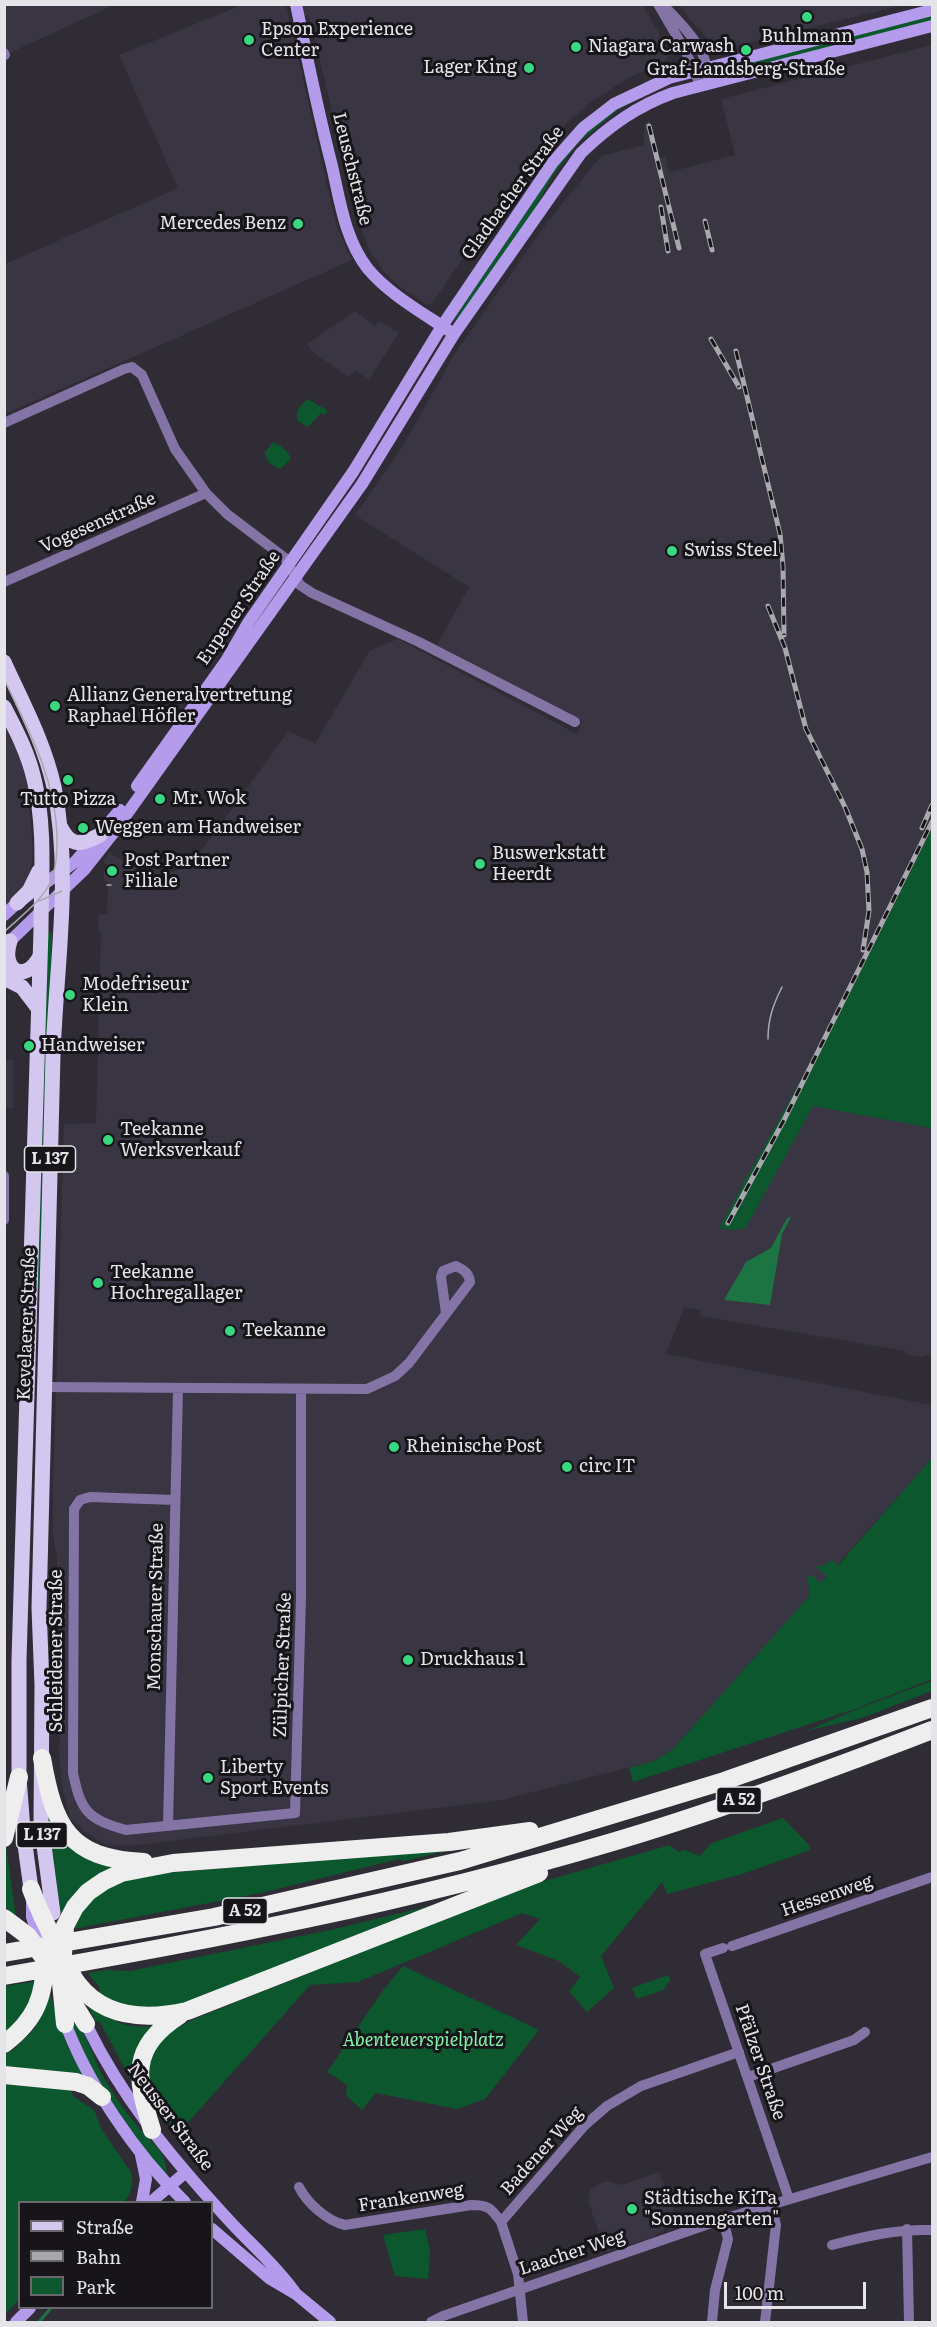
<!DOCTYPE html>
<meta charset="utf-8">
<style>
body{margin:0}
#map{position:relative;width:937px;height:2327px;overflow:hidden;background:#2f2c35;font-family:Literata,serif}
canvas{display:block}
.frame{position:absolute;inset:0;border:6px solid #e5e4e9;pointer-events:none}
.legend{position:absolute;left:18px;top:2201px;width:195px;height:108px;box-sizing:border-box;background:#171519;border:2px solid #69686c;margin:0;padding:8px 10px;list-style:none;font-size:18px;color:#e5e4e9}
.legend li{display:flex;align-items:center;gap:12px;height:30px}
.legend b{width:30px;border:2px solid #69686c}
.scale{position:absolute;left:724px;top:2282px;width:142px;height:27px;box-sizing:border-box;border:3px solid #e5e4e9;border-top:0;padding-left:8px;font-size:18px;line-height:21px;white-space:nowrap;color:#e5e4e9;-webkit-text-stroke:4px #171519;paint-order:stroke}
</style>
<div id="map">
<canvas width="937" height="2327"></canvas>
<div class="frame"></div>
<ul class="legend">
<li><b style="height:8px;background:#d3c7f0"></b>Straße</li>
<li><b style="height:8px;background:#aaa8ae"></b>Bahn</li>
<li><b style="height:16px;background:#0d572f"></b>Park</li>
</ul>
<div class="scale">100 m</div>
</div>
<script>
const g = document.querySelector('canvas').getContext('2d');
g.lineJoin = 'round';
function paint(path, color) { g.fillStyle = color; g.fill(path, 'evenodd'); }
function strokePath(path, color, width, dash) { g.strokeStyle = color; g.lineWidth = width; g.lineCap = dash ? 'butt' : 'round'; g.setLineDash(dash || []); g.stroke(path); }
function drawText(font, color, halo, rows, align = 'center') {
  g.font = font + ' Literata,serif'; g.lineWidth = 6; g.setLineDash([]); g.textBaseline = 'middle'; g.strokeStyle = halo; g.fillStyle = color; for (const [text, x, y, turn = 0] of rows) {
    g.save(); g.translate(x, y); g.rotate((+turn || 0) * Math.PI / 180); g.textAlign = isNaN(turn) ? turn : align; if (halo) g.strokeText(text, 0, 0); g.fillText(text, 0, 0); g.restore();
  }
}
const built = new Path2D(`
 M5 4 114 5 5 55Z
 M242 5H286L337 228 352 260 5 414V264L178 188 119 55Z
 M303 5H643L670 53 666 60 625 80 591 102 551 137 525 169 432 303 427 305 399 286 382 270 369 250 358 219 309 15 305 16Z
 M679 5H903L731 47 714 44 696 27Z
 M932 45V1356L926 1355 924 1357 906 1354 905 1351 700 1316 701 1310 686 1308H684L666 1354 932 1405V1458L673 1749 654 1761 502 1800 129 1846 107 1845 85 1832 70 1818 62 1786 59 1753 61 1709 56 1653 57 1558 53 1536V1490L64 1124 96 1123 101 931 98 930 99 914H107L108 881H103L104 873 107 865 103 862 109 852 130 866 170 872 188 868 289 731 315 744 370 650 398 639 577 734 582 721 437 645 469 587 355 515 403 446 455 353 549 220 601 156 644 145V124L650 121 660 158 666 157 669 172 735 155 721 99Z
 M355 311 375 326 380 321 399 333 369 379 355 371 349 377 315 354 307 344Z
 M4 725 21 757 27 776 33 849 31 877 4 910Z
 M5 1060H13V1108H5Z
 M659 2172 673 2206V2213L668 2226 653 2237 606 2252 588 2201 590 2190 600 2183 608 2181 622 2185Z`);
const green = new Path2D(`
 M932 16V22L728 73 727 68Z
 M668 84 619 109 578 143 554 174 535 208 460 316 453 321 563 157 588 131 618 107Z
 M308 399 328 411 325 415 321 413 308 427 298 421C295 410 300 406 308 399Z
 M273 442C281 446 288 450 291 459L280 469C270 465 267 462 265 452Z
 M932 828V870L931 875 932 876V1128L813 1106 745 1229 732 1230 719 1228 856 980Z
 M52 932 43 1301H40L36 1262 47 933Z
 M932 1458V1679L855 1709 633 1782 629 1768 654 1761 673 1749 810 1595 807 1576 811 1575 821 1583 827 1576 815 1567 825 1565 832 1560 838 1565Z
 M932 1681V1691L862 1718 806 1731 855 1710Z
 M47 1813 116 1864 62 1921Z
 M783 1818 809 1845 810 1850 742 1874 667 1894 662 1882 601 1956 614 1988 587 2012 569 1991 580 1977 559 1961 516 1945 540 1919 522 1913 358 1982 310 1985 177 2135C153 2104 130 2069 165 2036 172 2030 182 2026 189 2021L527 1886 670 1845 678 1852 685 1850 700 1856 712 1843Z
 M6 1846 16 1917 5 1906 4 1849Z
 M455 1849 404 1861 399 1859 261 1893 73 1929 83 1905 128 1876Z
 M471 1896 187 2004 140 2010 100 1996 99 1987 88 1973 107 1970 130 1971 330 1930Z
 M403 1966 539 2030 485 2099 457 2109 376 2093 362 2110 346 2095 347 2085 327 2072 384 1989Z
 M668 1975 670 1980 663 1990 637 1999 632 1988Z
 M38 1981 30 2006 5 2035V1986Z
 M49 1991 65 2040 84 2077 5 2069V2054L13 2050 36 2027 34 2022Z
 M88 2006C98 2010 105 2014 114 2020 125 2028 144 2026 157 2027L135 2088 100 2022 95 2021Z
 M70 2012C85 2027 93 2059 104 2078 114 2095 125 2112 138 2127 154 2146 166 2150 167 2176L146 2153 115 2108 75 2038Z
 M5 2084 69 2087 74 2097 94 2110 102 2130 131 2172C134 2182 131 2195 124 2202H20L19 2300 5 2314Z
 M425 2229 430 2250 428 2279 395 2276 383 2235Z`);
const water = new Path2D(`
 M791 1217 782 1234 770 1305 724 1300 746 1262 771 1248 787 1218Z`);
const stream = new Path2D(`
 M39 2322 51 2308`);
const street = new Path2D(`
 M658 4 686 52 698 80 705 84C717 58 680 22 662 4
 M4 53 5 55
 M4 423 124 369 132 367 142 375 175 449 206 493 227 514 285 558 300 585 312 593 419 642 575 722
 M4 582 206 493
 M4 1176V1220
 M44 1387 367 1389 395 1376 409 1363 470 1282C469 1273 464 1270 456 1266L443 1271 441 1277 446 1313
 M175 1500 90 1497 80 1500 74 1509 73 1773C81 1812 88 1819 126 1830L295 1813 301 1596V1390
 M168 1826 178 1389
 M732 1946 932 1877
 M723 1948 705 1954 789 2199
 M748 2077 854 2040 865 2032
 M299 2187C307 2203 327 2221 345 2225L471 2205C489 2205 491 2208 501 2222
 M907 2229 909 2322
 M832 2245C866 2236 897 2229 932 2230
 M431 2322 443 2316 723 2219 932 2157
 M523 2322 518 2274 501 2222 584 2126 607 2106 641 2086 739 2052
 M712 2322 715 2290 728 2239 723 2219
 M765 2322 776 2225 771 2204`);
const secondary = new Path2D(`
 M296 4C307 58 318 112 332 166 340 201 345 240 368 269 389 294 421 312 448 330
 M137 786 226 661 248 623 353 472 442 326 553 162 583 128 614 104 669 78 932 10
 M4 915 17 903 75 862 120 810
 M5 946 84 870 114 832 362 484 454 334 581 153C609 126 637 106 673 93L932 26
 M32 1902V1917L42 1949
 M63 2017C86 2082 136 2155 185 2202
 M85 2018 86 2024C122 2098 170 2156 225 2216 248 2242 276 2265 296 2294
 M141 2155 146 2179 142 2202
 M151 2202 186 2172
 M212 2229 269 2278 296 2294 330 2322
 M16 2322 30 2308`);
const primary = new Path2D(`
 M4 662C23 704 44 742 54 787 72 875 56 966 53 1055 48 1239 43 1423 39 1608L42 1685 41 1823 53 1913
 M4 707C16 730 28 753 34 779 46 828 41 880 41 930L19 1660V1777L23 1830 31 1889
 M60 826C71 848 81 845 100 835
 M17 903 29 891 39 871
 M10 941C0 972 26 984 40 956
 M4 978 22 987 38 1008`);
const highway = new Path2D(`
 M42 1758C54 1826 68 1859 144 1862
 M4 1838 19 1777
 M31 1889C39 1911 49 1931 60 1951 66 1962 70 1974 78 1984 105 2019 147 2020 187 2011L539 1873
 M4 1918 28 1936 43 1957
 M4 1953 214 1917 460 1861 724 1781 932 1708
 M4 1976C208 1941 410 1902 609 1843 718 1811 826 1771 932 1730
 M62 1985 86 2024
 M65 2024 61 1983 65 1926 75 1907 88 1892 104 1881 121 1873 173 1863 449 1842 530 1831
 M4 2044C36 2020 45 1996 45 1957
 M4 2075 76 2082 88 2086 102 2097
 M152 2130C136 2078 129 2048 180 2015`);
const tram = new Path2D(`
 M4 679C29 731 55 778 57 835 57 851 57 866 51 881 42 901 20 917 4 932
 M107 885H111
 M39 901 62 891
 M768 1039C768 1019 773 1005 782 987`);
const rail = new Path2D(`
 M649 126 679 248
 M661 207 668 251
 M705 221 712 250
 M711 339 739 387
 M736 351 780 534 783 566 784 635
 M768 606 785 648 806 729 845 807 862 849 867 872 869 911 863 950
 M922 828 932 805
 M728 1223 784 1120 932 822`);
const markers = [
 [807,17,6,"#38d880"],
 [249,40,6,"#38d880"],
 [576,47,6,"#38d880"],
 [746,50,6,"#38d880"],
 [529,68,6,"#38d880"],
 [298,224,6,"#38d880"],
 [672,551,6,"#38d880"],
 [55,706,6,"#38d880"],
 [68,780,6,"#38d880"],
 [160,799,6,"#38d880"],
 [83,828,6,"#38d880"],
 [480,864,6,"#38d880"],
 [112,871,6,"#38d880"],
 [70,995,6,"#38d880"],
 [29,1046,6,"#38d880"],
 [108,1140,6,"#38d880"],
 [98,1283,6,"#38d880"],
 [230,1331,6,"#38d880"],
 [394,1447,6,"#38d880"],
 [567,1467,6,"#38d880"],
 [408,1660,6,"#38d880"],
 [208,1778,6,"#38d880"],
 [632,2209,6,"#38d880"]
];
const shields = [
 [50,1159,51],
 [739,1800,45],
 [42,1835,51],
 [245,1911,45]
];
const shieldNames = [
 ["L 137",50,1159],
 ["A 52",739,1800],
 ["L 137",42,1835],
 ["A 52",245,1911]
];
const poiNames = [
 ["Epson Experience",261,30],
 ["Center",261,51],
 ["Buhlmann",807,37,"center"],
 ["Niagara Carwash",588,47],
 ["Lager King",517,68,"right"],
 ["Graf-Landsberg-Straße",746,70,"center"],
 ["Mercedes Benz",286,224,"right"],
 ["Swiss Steel",684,551],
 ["Allianz Generalvertretung",67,696],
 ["Raphael Höfler",67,717],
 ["Mr. Wok",172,799],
 ["Tutto Pizza",68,800,"center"],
 ["Weggen am Handweiser",95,828],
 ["Buswerkstatt",492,854],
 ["Heerdt",492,875],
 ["Post Partner",124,861],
 ["Filiale",124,882],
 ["Modefriseur",82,985],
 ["Klein",82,1006],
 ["Handweiser",41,1046],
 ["Teekanne",120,1130],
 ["Werksverkauf",120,1151],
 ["Teekanne",110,1273],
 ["Hochregallager",110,1294],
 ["Teekanne",242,1331],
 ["Rheinische Post",406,1447],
 ["circ IT",579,1467],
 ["Druckhaus 1",420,1660],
 ["Liberty",220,1768],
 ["Sport Events",220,1789],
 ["Städtische KiTa",644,2199],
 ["\"Sonnengarten\"",644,2220]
];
const streetNames = [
 ["Leuschstraße",352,169,76],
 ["Gladbacher Straße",513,193,-54],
 ["Vogesenstraße",98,523,-24],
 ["Eupener Straße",239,608,-56],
 ["Kevelaerer Straße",27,1324,-88],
 ["Monschauer Straße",156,1607,-89],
 ["Schleidener Straße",57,1651,-90],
 ["Zülpicher Straße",283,1665,-88],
 ["Hessenweg",827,1896,-19],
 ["Pfälzer Straße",760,2062,71],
 ["Neusser Straße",170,2117,53],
 ["Badener Weg",542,2151,-48],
 ["Frankenweg",411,2198,-9],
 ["Laacher Weg",572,2253,-18]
];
const parkNames = [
 ["Abenteuerspielplatz",423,2041]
];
paint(built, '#393542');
paint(green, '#0d572f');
paint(water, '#1d7443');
strokePath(stream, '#1d7443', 3);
strokePath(street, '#8474a6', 10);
strokePath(secondary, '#b59beb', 12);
strokePath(primary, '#d3c7f0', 15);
strokePath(highway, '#eee', 18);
strokePath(tram, '#aaa8ae', 1.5);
strokePath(rail, '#aaa8ae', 5);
strokePath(rail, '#171519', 3, [9]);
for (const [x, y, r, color] of markers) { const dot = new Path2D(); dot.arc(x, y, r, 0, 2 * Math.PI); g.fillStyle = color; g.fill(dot); strokePath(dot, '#171519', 2); }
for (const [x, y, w] of shields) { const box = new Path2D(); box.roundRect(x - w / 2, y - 13, w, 26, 4.5); g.fillStyle = '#171519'; g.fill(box); strokePath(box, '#e5e4e9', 1.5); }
drawText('bold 16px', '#e5e4e9', null, shieldNames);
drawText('18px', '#e5e4e9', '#171519', poiNames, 'left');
drawText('18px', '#e5e4e9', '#171519', streetNames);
drawText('italic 18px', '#84f1aa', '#171519', parkNames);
</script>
